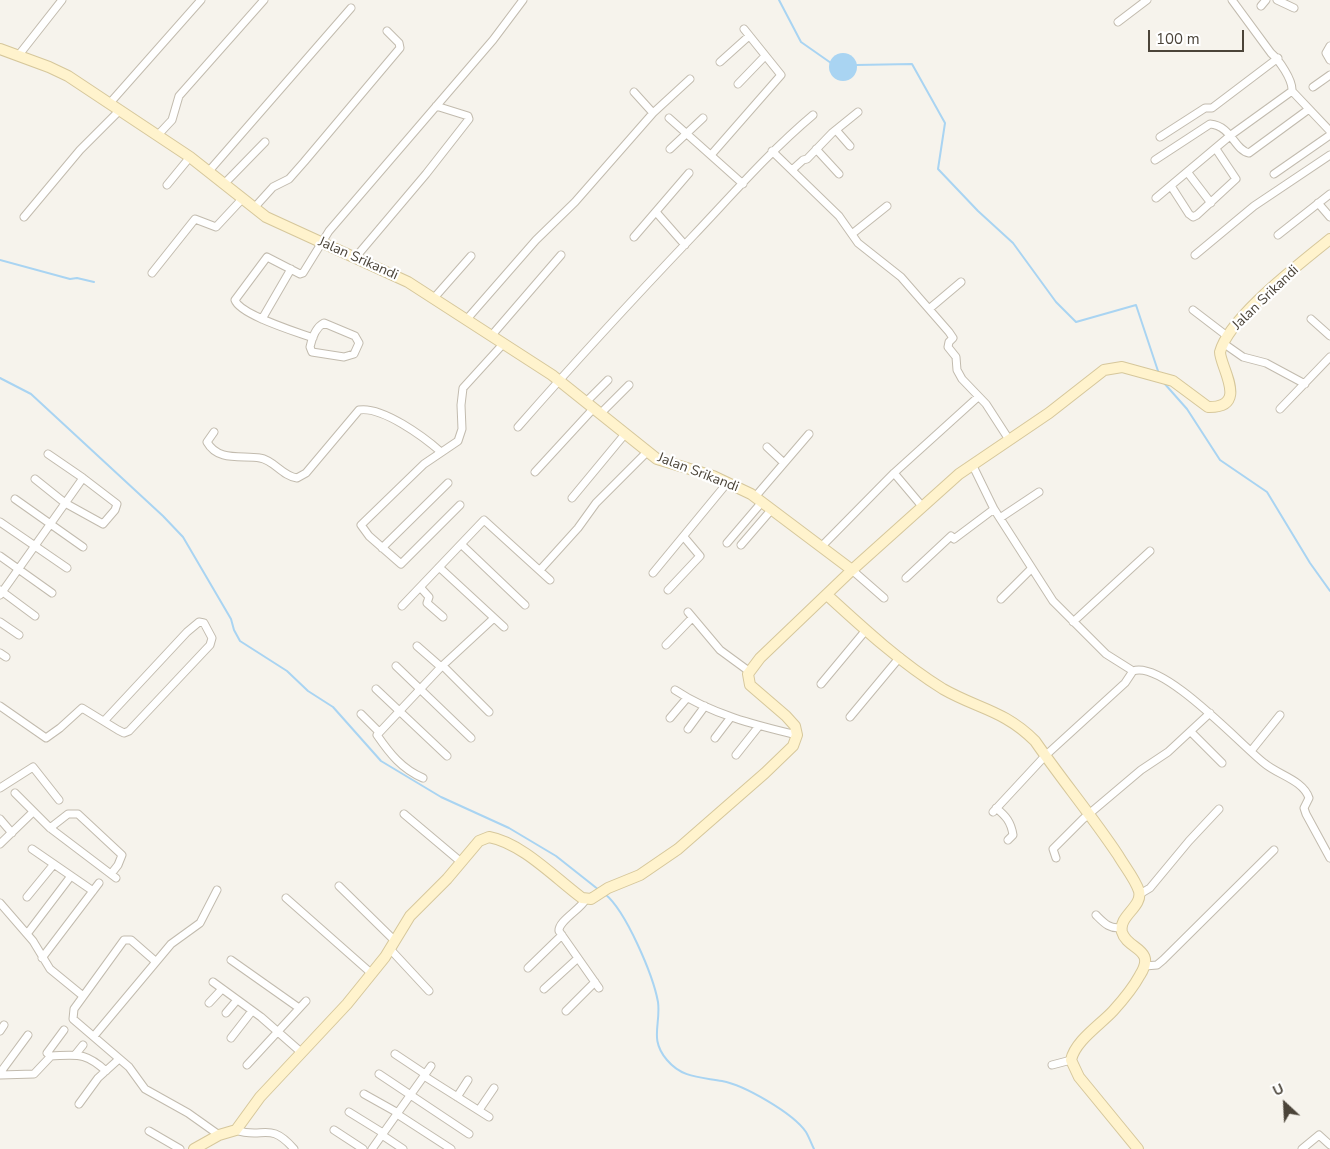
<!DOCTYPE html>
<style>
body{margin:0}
#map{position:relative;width:1330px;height:1149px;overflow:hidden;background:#f6f3ec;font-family:"Nunito Sans",sans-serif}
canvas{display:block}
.north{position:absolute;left:1260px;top:1079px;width:50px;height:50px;-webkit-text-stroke:4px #fff;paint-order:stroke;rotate:335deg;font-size:14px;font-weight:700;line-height:20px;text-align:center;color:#4b4439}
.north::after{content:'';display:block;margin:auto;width:18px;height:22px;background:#4b4439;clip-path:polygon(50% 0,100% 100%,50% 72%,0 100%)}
.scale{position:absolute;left:1148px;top:30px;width:96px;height:22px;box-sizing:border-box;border:2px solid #4b4439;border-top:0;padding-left:6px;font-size:15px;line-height:18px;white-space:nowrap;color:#4b4439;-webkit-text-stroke:4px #fff;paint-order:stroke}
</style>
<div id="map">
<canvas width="1330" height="1149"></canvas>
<div class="north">U</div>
<div class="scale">100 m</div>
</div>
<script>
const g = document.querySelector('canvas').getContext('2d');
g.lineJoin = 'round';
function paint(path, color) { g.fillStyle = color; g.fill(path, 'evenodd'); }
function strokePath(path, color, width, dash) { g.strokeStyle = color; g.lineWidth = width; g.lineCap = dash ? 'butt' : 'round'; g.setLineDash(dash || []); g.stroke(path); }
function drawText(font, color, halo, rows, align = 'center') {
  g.font = font + ' "Nunito Sans",sans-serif'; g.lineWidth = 4.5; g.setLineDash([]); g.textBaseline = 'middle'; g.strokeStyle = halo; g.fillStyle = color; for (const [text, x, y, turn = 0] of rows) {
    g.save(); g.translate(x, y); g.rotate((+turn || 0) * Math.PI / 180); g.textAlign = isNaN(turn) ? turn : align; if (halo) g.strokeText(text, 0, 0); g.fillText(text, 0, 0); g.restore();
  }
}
const water = new Path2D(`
 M829 67a14 14 0 1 1 28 0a14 14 0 1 1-28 0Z`);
const stream = new Path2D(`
 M779 0 801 42 831 63
 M856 65 912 64 945 123 938 169 978 211 1013 243 1056 302 1076 322 1136 305 1159 374
 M0 260 70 279 77 278 94 282
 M0 378 31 394 163 516 183 537 231 619 234 630 240 641 287 671 308 691 333 707 381 761 441 797 509 828 556 856 599 890
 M1164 383 1187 409 1220 460 1267 492 1310 563 1330 591
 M605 894C626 911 653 975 658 1002 661 1025 649 1039 667 1060 682 1078 700 1077 722 1081 744 1085 793 1113 806 1132 809 1137 811 1143 814 1149`);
const street = new Path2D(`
 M1232 0 1271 53C1279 60 1293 80 1292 91
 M1277 0 1294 8
 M1261 6 1266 0
 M1118 22 1147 0
 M1330 46 1326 53 1330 60
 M18 56 62 0
 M720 62 749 36
 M738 84 765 56
 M1313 87 1330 75
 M634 92 653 113
 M109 104 201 0
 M669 118 743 184
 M836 130 850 146
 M157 136 172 120 179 96 264 0
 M1160 137 1205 108H1212L1278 58
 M670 149 703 118
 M816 149 839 174
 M772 151 839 216 858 243 901 277 949 332 953 338 949 342 948 347 956 357 957 370 962 379 986 404 1008 438
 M711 155 781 75 744 29
 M1155 160 1210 124C1232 126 1234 150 1249 153L1309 109
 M792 170 803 160 807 159 832 133 858 112
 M209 171 351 8
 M1188 173 1211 203
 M1274 174 1330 135
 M224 184 265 142
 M167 185 190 157
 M1171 186 1189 214 1193 217 1197 215 1236 179 1216 149
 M1156 198 1231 135 1292 91 1330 131
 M1318 203 1330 217
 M254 208 273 187 289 179 304 162 400 48 399 43 387 31
 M656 212 685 245
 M24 217 80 150 119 111
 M852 234 887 206
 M1278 235 1330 194
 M634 237 689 173
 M1195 255 1254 206 1330 155
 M355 258 426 174 469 119 468 116 436 106
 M152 273 195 219 216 227 243 198
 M434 298 471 256
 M929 309 961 282
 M1193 310 1227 336
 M262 319 291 269
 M467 319 536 240 575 202 653 113 690 79
 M1311 319 1330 336
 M324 323 355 336 359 343 354 354 344 357 312 352 310 347C312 338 316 327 324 323Z
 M492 335 561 255
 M313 338C297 332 240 315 235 300L267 257 300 274 303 273 329 231 493 40 523 0
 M1223 343 1243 357 1266 363 1305 384
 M586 402 608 380
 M1280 409 1330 357
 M600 414 629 385
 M518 427C575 362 633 299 693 236 732 195 769 152 813 115
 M214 432 207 442C218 462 242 455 260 458 274 460 282 476 297 478L306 473 359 410C382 406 424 437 441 452
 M767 447 784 463
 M972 464 994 509 1053 601 1106 654 1133 671C1163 660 1240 744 1264 763 1278 775 1303 780 1309 798L1304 808 1306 814 1330 858
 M535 472 593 409
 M894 473 921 505
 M35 479 65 503 103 524 115 510 117 504 83 478
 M755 497 809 434
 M572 498 625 434
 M15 499 83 547
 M460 505 401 564 369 536 361 525 424 464 458 441 462 429 461 405 463 388 504 343
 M1000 518 1039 492
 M0 522 67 568
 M727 543 762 502
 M462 545 525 605
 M741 545 772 509
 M821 547 894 473 978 397
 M382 548 448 483
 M0 556 52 593
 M439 567 504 627
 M540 570 578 528 596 503 647 452
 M852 570 884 598
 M653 573 728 482
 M906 578 951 536 954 539 994 509
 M420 587 429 597 427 603 443 617
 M0 590 35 616
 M668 590 700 556 684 537
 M0 595 83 478 48 454
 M1001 599 1031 569
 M402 606 484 520 550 580
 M688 612 720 650 750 672
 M0 622 19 635
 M1073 622 1150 551
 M666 645 692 618
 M417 646 441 667
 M0 653 6 657
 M396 666 471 738
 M443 666 489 712
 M821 684 866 630
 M376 689 447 756
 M675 690C711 714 755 725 797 735
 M0 706 46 738 60 728 82 708 118 730 124 733 129 731 210 645 212 638 204 623 199 622 187 632 105 720
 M361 714 379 732
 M850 717 900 657
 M670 718 687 698
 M688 729 705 706
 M1191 732 1222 763
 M715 738 731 717
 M1251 751 1280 715
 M736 755 759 726
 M423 778C402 769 390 754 377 735L441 667 494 618
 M0 788 33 767 59 800
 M15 793 50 828 116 878
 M996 808C1006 816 1011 822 1013 835L1008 840
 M993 812 1045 756 1125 683 1133 671
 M404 814 461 862
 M0 819 12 833
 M50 828 68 814H78L122 855 118 865 111 874
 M0 844 33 812
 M32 849 93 891
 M1056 858 1053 849 1083 819 1141 770 1168 752 1210 713
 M339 886 395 941
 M1140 894 1150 888 1189 841 1219 809
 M27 897 54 864
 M286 898 371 973
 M586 899C580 910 558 921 559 931L599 988
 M0 903 33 941 50 969 83 996
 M1096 915C1104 923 1110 930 1122 927
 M27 934 71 876
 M390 949 429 991
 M42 958 99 883
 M231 960 299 1008
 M155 961 131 940H124L74 1009 73 1019 129 1067 145 1089 188 1113 219 1135
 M1145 966 1157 965 1163 960 1274 850
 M528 968 562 935
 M213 982 261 1017 302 1053
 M544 989 578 958
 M209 1003 222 989
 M566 1011 595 982
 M226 1013 237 1000
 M0 1031 4 1025
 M94 1036 171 944 200 923 217 890
 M231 1038 252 1011
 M395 1054 425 1074
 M75 1055 83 1045
 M51 1056 47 1053 64 1030
 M247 1065 306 1001
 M1052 1065 1071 1060
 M0 1073 28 1035
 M379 1074 469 1134
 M0 1075 34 1074 51 1056C78 1055 85 1052 106 1071
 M424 1076 489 1117
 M364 1094 398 1113
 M457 1097 468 1080
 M79 1104 98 1078 119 1059
 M479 1110 494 1088
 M349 1112 383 1133
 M397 1114 451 1149
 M236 1130C263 1140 269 1120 294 1149
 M334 1130 363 1149
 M149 1131 180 1149
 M382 1135 403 1149
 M372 1149 431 1066
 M1302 1149 1319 1135 1330 1145`);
const secondary = new Path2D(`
 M0 49 49 67 68 76 190 157 266 217 408 282 552 375 657 459 713 476 751 494 852 570 959 474 1049 413 1104 370 1122 367 1173 381 1208 407C1250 408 1220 367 1220 352 1229 317 1301 263 1330 239
 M827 595C863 628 901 663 943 689 978 709 1004 710 1035 741 1062 780 1092 816 1118 855 1125 867 1135 879 1139 891 1143 907 1118 916 1122 932 1127 950 1157 948 1140 975 1133 988 1123 1000 1113 1011 1100 1025 1075 1041 1071 1060L1079 1077 1138 1149
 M194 1149 219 1135 236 1130 260 1097 347 1004 385 957 410 916 447 879 479 841 489 837C522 843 555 878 582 898L591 899 608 888 640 875 678 849 765 773 793 746 797 735 795 726 786 716 750 685 748 674 760 658 852 570`);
const streetNames = [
 ["Jalan Srikandi",358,259,24],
 ["Jalan Srikandi",1266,298,-44],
 ["Jalan Srikandi",698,473,21]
];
paint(water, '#a9d4f2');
strokePath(stream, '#a9d4f2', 2);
strokePath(street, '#c2bbae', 9);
strokePath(secondary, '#d6c79b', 12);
strokePath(street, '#fff', 7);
strokePath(secondary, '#fff3cd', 10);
drawText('14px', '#4b4439', '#fff', streetNames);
</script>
